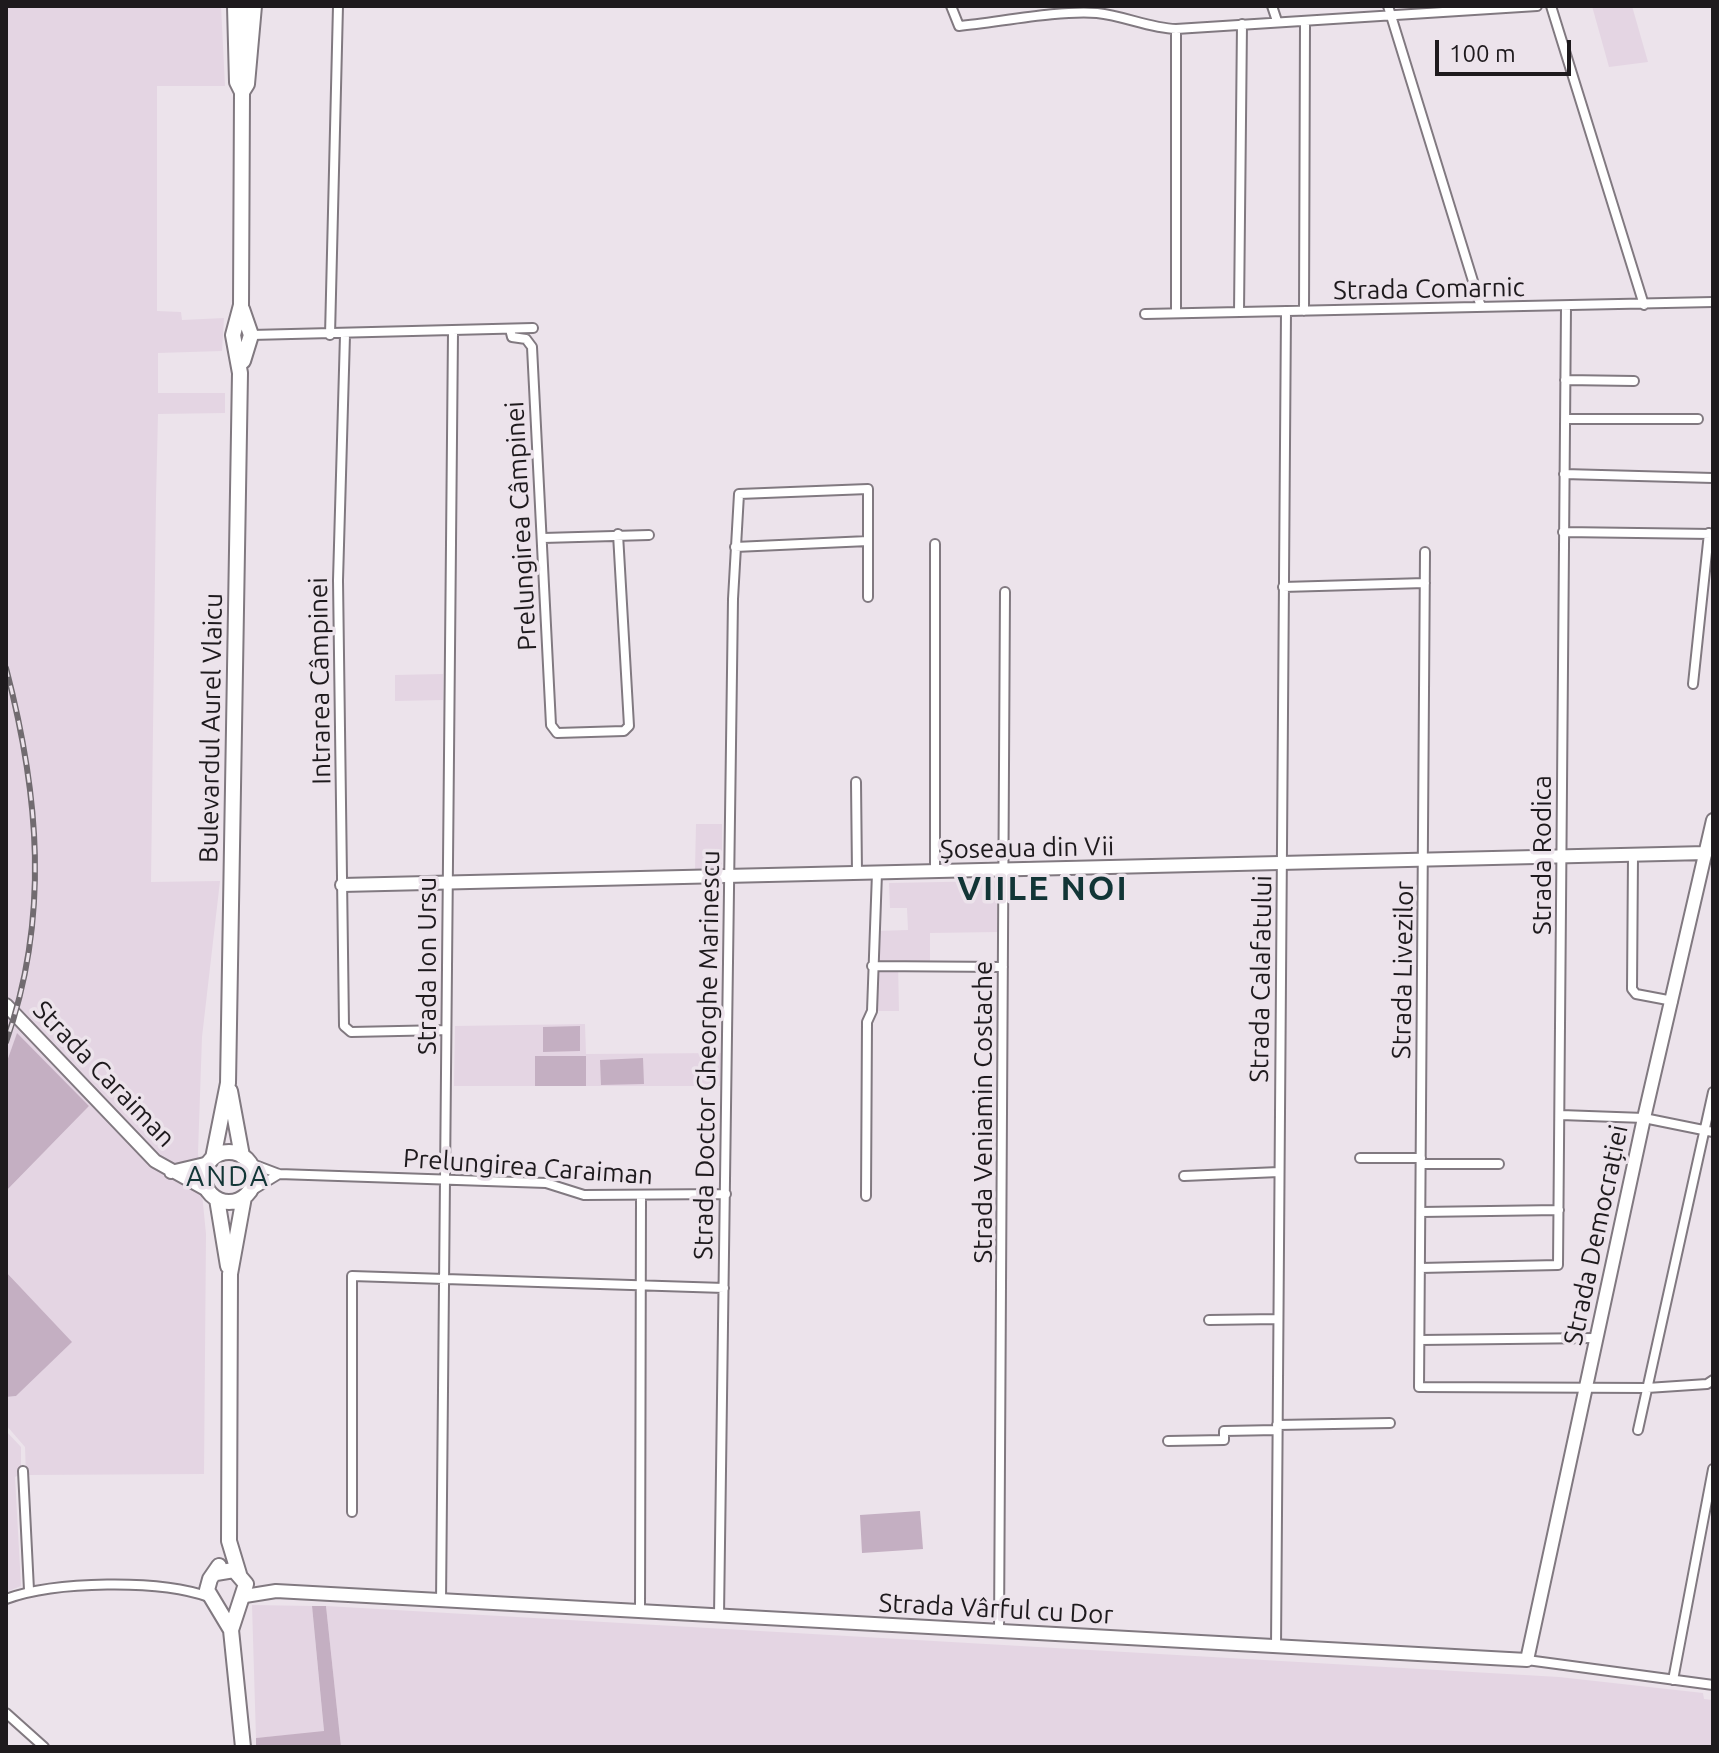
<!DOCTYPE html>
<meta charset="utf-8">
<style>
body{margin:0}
#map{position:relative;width:1719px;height:1753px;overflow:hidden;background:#ece3eb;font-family:Ubuntu,sans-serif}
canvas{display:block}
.frame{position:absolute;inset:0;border:8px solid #1e1a1d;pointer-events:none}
.scale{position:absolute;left:1435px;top:40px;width:136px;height:36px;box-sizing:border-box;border:4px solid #1e1a1d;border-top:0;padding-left:10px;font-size:24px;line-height:28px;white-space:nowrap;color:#1e1a1d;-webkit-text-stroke:6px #ece3eb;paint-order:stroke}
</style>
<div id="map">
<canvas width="1719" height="1753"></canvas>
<div class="frame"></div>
<div class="scale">100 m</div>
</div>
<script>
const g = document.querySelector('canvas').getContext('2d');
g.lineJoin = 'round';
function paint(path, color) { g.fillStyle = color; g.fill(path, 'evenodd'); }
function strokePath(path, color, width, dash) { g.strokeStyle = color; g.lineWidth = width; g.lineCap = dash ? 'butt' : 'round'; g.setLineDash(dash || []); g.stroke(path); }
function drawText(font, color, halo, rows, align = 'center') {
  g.font = font + ' Ubuntu,sans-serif'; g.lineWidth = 7; g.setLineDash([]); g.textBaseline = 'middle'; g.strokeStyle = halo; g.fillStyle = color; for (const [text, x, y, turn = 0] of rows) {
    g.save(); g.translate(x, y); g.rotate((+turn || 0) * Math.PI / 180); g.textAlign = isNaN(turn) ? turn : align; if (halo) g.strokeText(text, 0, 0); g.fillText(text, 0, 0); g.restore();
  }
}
const built = new Path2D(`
 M6 6H221L225 86H157V311L181 312 182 320 224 318 222 351 158 353V393H225V413L158 414 156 499 151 882 220 881 202 1037 198 1153 206 1234 204 1474 26 1475 25 1447 6 1425V1397L16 1396 71 1342 6 1272V1191L89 1106 17 1034 6 1064Z
 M1592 6H1632L1648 62 1609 67Z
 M443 674V700L395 701V675Z
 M696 824H722V870H695Z
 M997 881 998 932 930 933V961L898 962 899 1011H876V931L908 930 907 908H890L889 883Z
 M585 1024 586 1054 721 1053 720 1086H454L455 1026Z
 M6 1431 21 1447V1474L15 1477 21 1586 6 1592Z
 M252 1605 312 1606 324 1732 256 1738Z
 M326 1606 1559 1677 1703 1693 1704 1699 1713 1700V1747H341Z`);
const green = new Path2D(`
 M580 1026V1051L543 1052V1027Z
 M17 1033 89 1106 6 1191V1064Z
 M535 1056H586V1086H535Z
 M643 1058 644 1084 601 1085 600 1060Z
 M6 1272 72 1342 16 1396 6 1397Z
 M920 1511 923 1549 862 1553 860 1515Z
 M312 1606H326L341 1747H256V1738L324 1731Z`);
const street = new Path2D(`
 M951 6 959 26C1000 22 1058 10 1097 13 1125 16 1149 28 1176 29L1537 6
 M1272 6 1277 21
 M1388 6 1481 307
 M1551 6 1644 305
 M1304 311 1305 21
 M1239 312 1242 24
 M1176 313V29
 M1145 314 1713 302
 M510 329 512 337 526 339 532 347 551 725 557 733 624 731 629 726 618 534
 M251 335 533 328
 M330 335 338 6
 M345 335 338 580 344 1026 351 1032 446 1030
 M1565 380 1634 381
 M1565 419H1698
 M1564 474 1713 478
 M1563 532 1712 534
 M543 538 649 535
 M735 547 868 541
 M1425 552 1419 1387 1647 1388 1707 1384 1713 1380
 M1283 587 1425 583
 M1693 684 1709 533
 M856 782 857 873
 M1633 856 1632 989 1636 994 1673 1001
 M935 872V544
 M872 966 1003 967
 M1561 1115 1644 1118 1713 1132
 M1360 1158H1421
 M250 1163 279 1174 546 1183 584 1195 726 1194
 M1421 1164H1499
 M1184 1176 1279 1172
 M248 1193 279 1174
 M866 1196 867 1022 872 1011 877 873
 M1421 1212 1559 1210
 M1420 1268 1558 1265 1566 307
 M1209 1320 1278 1319
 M1420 1340 1596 1338
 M1277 1425 1390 1423
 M1638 1430 1713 1092
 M1168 1441 1224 1440V1431L1277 1430
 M23 1471 29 1590
 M352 1512V1276L724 1288
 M6 1599C55 1581 159 1579 209 1597
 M441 1601 453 332
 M640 1612 641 1196
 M719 1616 733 599 739 494 868 489V597
 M999 1632 1005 592
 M1276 1646 1286 311
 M1527 1660 1713 1685
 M1673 1680 1713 1469
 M6 1713 44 1747`);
const secondary = new Path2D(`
 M243 44V6
 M342 885 1706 853
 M6 1005 155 1161 209 1191
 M171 1172 209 1163
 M245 1596 276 1591 1527 1660 1644 1118 1713 820`);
const primary = new Path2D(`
 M242 92 247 84 254 6
 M242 309 251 335 243 361
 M230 1091 242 1156
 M204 1177a25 25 0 1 1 50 0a25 25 0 1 1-50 0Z
 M213 1158 228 1083 240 373 233 335 241 305 242 92 237 82 235 6
 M217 1199 228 1266
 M219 1566 210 1579 207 1590 231 1630
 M216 1573 234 1570 246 1584 231 1630 243 1747
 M239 1574 229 1541 230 1274 244 1197`);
const rail = new Path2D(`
 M6 668C39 794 50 917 6 1042`);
const streetNames = [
 ["Strada Comarnic",1429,289,-1],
 ["Prelungirea Câmpinei",521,526,-93],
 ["Intrarea Câmpinei",320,681,-91],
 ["Bulevardul Aurel Vlaicu",211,728,-89],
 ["Șoseaua din Vii",1027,848,-1],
 ["Strada Rodica",1542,855,-90],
 ["Strada Ion Ursu",427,966,-90],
 ["Strada Livezilor",1403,970,-89],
 ["Strada Calafatului",1261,979,-89],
 ["Strada Doctor Gheorghe Marinescu",707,1055,-89],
 ["Strada Caraiman",104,1074,46],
 ["Strada Veniamin Costache",983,1112,-90],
 ["Prelungirea Caraiman",528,1167,4],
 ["Strada Democrației",1596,1235,-78],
 ["Strada Vârful cu Dor",996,1609,3]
];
const neighbourhoodNames = [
 ["ANDA",228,1177]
];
const districtNames = [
 ["VIILE NOI",1043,889]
];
paint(built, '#e4d5e3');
paint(green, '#c4afc2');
strokePath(street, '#817980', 12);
strokePath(secondary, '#817980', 16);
strokePath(primary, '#817980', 18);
strokePath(street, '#fff', 8);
strokePath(secondary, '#fff', 12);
strokePath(primary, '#fff', 14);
strokePath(rail, '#716b70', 6);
strokePath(rail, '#ece3eb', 3, [9]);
drawText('26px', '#1e1a1d', '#ece3eb', streetNames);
g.letterSpacing = '2px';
drawText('28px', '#123536', '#ece3eb', neighbourhoodNames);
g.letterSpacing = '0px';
g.letterSpacing = '2px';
drawText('bold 34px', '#123536', '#ece3eb', districtNames);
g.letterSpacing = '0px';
</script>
